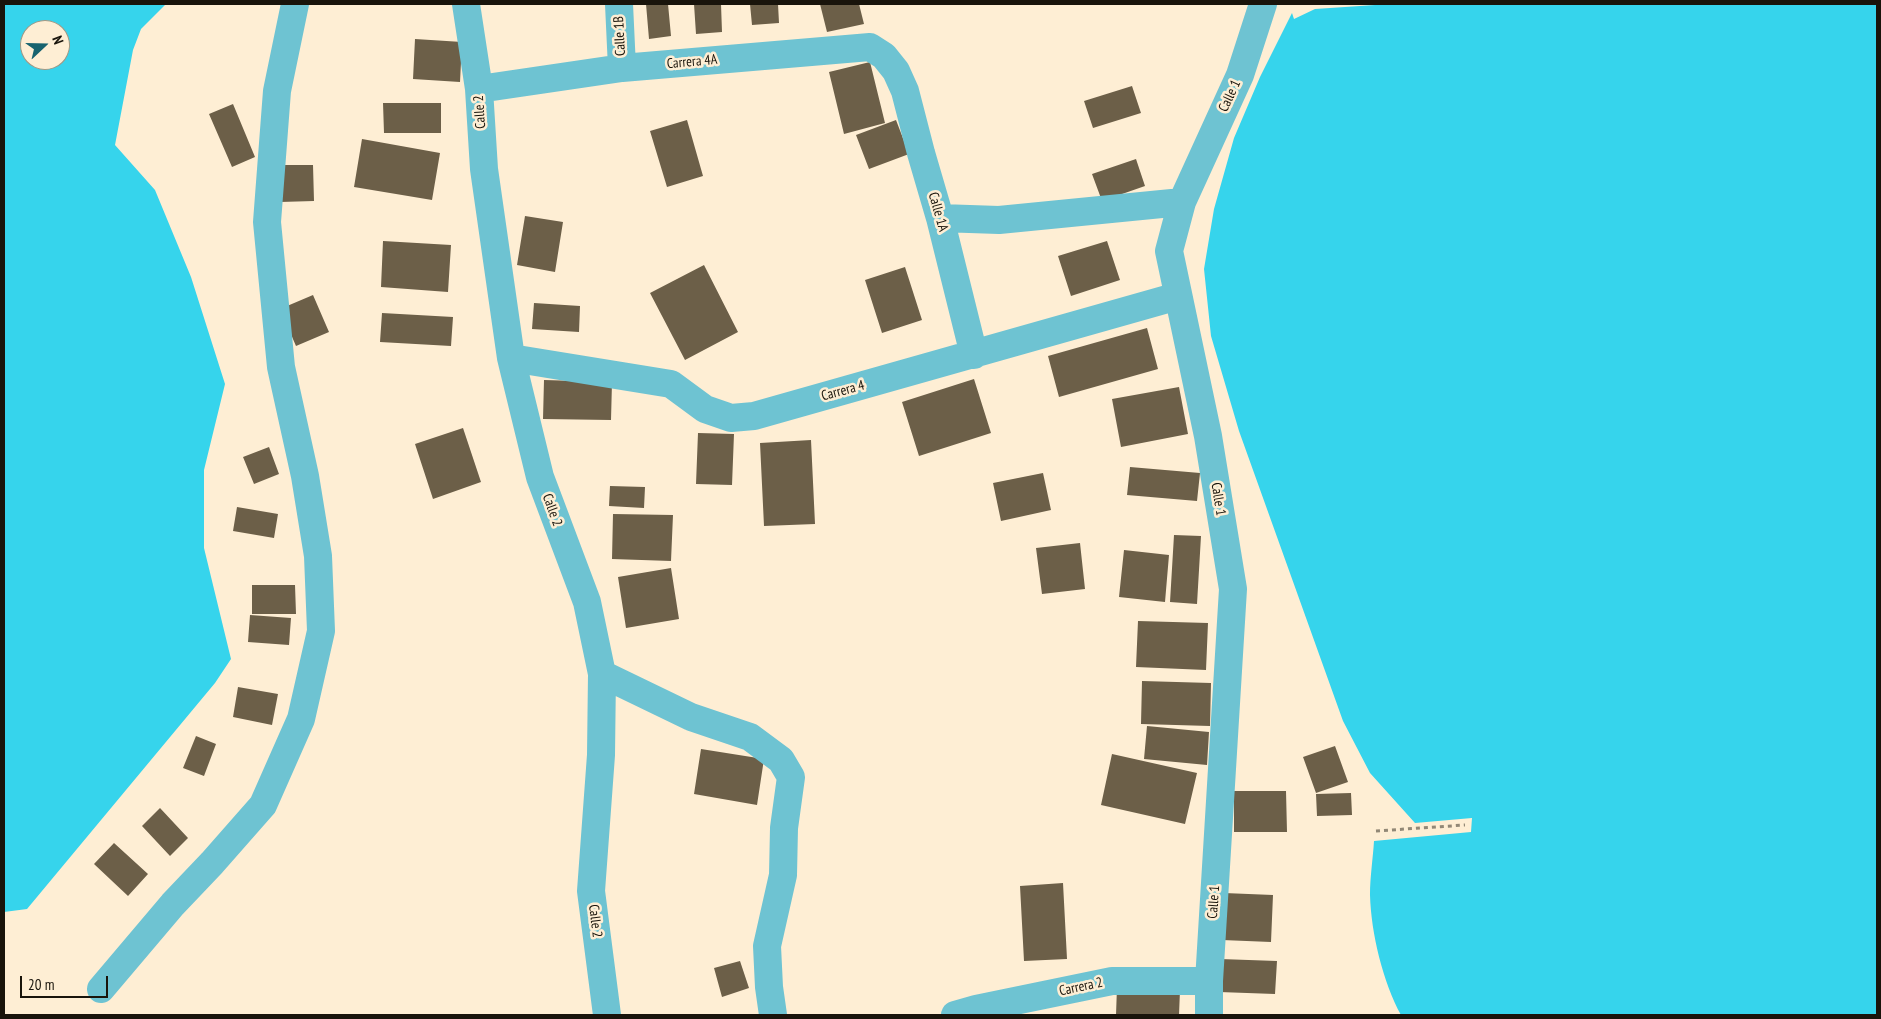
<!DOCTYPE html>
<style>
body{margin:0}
#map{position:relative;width:1881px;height:1019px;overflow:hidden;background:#feeed4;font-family:"PT Sans Narrow",sans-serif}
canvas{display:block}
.frame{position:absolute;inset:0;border:5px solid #19140b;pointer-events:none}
.north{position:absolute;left:20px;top:20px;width:50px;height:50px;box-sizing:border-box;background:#feeed4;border:1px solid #a29784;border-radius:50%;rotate:69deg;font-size:14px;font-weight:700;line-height:20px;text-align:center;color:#19140b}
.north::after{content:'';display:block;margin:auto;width:18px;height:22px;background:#18636f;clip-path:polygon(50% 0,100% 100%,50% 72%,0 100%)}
.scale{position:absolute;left:20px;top:976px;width:88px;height:22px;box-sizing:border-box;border:2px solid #19140b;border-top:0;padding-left:6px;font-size:15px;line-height:18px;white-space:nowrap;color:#19140b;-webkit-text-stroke:4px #feeed4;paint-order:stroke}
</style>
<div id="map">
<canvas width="1881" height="1019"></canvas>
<div class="frame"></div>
<div class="north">N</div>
<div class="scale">20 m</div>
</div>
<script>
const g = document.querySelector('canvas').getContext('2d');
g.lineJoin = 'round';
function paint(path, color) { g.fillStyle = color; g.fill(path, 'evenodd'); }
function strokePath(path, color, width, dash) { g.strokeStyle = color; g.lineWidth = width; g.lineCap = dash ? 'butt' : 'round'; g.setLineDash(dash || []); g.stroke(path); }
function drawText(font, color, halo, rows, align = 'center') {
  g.font = font + ' "PT Sans Narrow",sans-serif'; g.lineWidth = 5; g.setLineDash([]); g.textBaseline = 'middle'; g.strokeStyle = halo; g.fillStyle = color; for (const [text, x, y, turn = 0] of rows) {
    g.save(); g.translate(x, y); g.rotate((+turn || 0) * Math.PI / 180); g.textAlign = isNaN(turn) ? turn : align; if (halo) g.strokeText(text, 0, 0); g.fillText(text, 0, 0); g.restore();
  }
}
const water = new Path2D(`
 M4 4H166L141 29 133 50 115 145 155 190 191 277 225 384 204 470V548L231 659 215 683 27 909 4 912ZM30 30H60V60H30Z
 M1390 4H1877V1015H1401C1383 982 1371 933 1370 895 1370 877 1373 858 1374 841L1471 832 1472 818 1415 823 1370 773 1343 721 1239 431 1211 336 1204 269 1214 209 1234 138 1260 77 1292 13 1294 19 1315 9Z`);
const building = new Path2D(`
 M646 4H668L671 36 649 39Z
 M694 4H721L722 32 696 34Z
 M750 4H778L779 23 752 25Z
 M820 4H859L864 24 827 32Z
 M415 39 462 42 460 82 413 79Z
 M870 62 885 123 844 134 829 72Z
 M1132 86 1141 113 1093 128 1084 101Z
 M383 103H441V133H384Z
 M233 104 255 157 232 167 209 114Z
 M687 120 703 176 667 187 650 131Z
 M896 120 909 154 869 169 856 135Z
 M362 139 440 153 432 200 354 187Z
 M1136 159 1145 186 1102 201 1092 174Z
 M279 165H313L314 201 280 202Z
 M525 216 563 222 555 272 517 265Z
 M383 241 451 245 448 292 381 287Z
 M1107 241 1120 280 1071 296 1058 256Z
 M704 265 738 332 685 360 650 293Z
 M905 267 922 320 882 333 865 280Z
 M313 295 329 332 296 346 280 309Z
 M534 303 580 306 579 332 532 329Z
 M382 313 453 317 451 346 380 342Z
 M1147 328 1158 369 1059 397 1048 356Z
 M974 379 991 433 919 456 902 402Z
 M544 380 612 382 611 420 543 419Z
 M1179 387 1188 434 1121 447 1112 399Z
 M463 428 481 482 433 499 415 444Z
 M698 433 734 434 732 485 696 484Z
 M811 440 815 524 764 526 760 443Z
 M269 447 279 474 254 484 243 457Z
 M1130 467 1200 473 1197 501 1127 495Z
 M1043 473 1051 510 1001 521 993 483Z
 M610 486 645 487 644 508 609 506Z
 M237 507 278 514 274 538 233 531Z
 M613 514 673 515 671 561 612 559Z
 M1174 535 1201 536 1197 604 1170 602Z
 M1080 543 1085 589 1042 594 1036 548Z
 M1124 550 1169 555 1165 602 1119 597Z
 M671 568 679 619 626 628 618 577Z
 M252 585H295L296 614H252Z
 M250 615 291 618 289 645 248 642Z
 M1138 621 1208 623 1206 670 1136 667Z
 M1142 681 1211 683 1210 726 1141 724Z
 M238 687 278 694 272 725 233 717Z
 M1147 726 1209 732 1207 765 1144 759Z
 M196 736 216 744 204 776 183 768Z
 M1335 746 1348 782 1316 793 1303 757Z
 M701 749 764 759 757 805 694 794Z
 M1112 754 1197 773 1185 824 1101 805Z
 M1234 791H1286L1287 832H1234Z
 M1351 793 1352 815 1317 816 1316 794Z
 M160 808 188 838 170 856 142 826Z
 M114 843 148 874 128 896 94 864Z
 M1063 883 1067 959 1024 961 1020 886Z
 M1224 893 1273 895 1271 942 1222 940Z
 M1220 959 1277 961 1275 994 1219 992Z
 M740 961 749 988 722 997 714 968Z
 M1117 987 1180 990 1179 1015H1116Z`);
const path = new Path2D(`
 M1376 831 1465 825`);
const minor = new Path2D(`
 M466 4 479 89 484 169 511 358 540 477 587 602 602 674 601 755 591 891 607 1015
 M619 4 622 68
 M479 89 622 68 870 47 884 56 896 71 905 91 921 153 940 218 974 355
 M940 218 999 220 1182 202
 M511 358 671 384 705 409 731 418 754 416 1178 296
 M602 674 691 717 750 737 781 760 791 777 784 828 783 875 767 946 769 987 773 1015
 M101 989 173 904 212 863 263 805 301 719 321 631 318 556 305 476 281 367 267 222 277 91 295 4
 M955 1015 976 1009 1112 981H1209
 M1209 1015V981L1233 589 1208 436 1169 251 1182 202 1240 75 1263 4`);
const streetNames = [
 ["Calle 1B",620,36,-93],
 ["Carrera 4A",692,62,-5],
 ["Calle 1",1230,96,-65],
 ["Calle 2",480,112,-94],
 ["Calle 1A",938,212,74],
 ["Carrera 4",843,391,-15],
 ["Calle 1",1218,499,81],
 ["Calle 2",552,510,70],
 ["Calle 1",1214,902,-86],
 ["Calle 2",595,921,83],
 ["Carrera 2",1081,987,-12]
];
paint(water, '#36d4ec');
paint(building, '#6c5f48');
strokePath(path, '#928876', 3, [4, 4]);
strokePath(minor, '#6ec3d2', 28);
drawText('14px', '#19140b', '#feeed4', streetNames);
</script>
